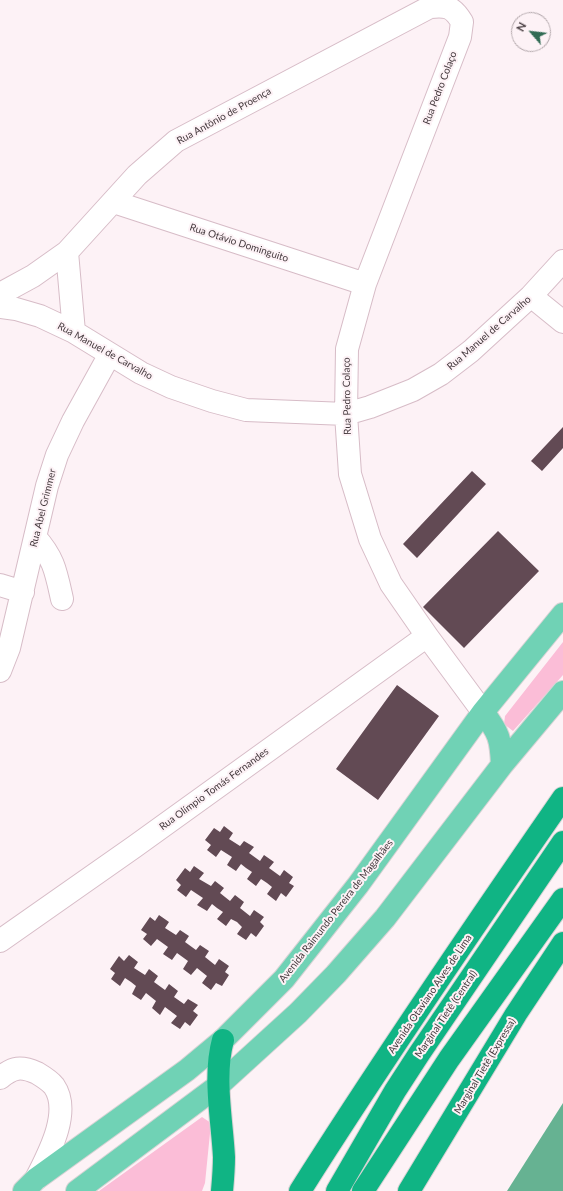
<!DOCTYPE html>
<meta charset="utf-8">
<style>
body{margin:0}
#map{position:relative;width:563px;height:1191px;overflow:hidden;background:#fdf2f6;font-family:Lato,sans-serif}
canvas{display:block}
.north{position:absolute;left:511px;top:12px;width:40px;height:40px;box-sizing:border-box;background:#fdf2f6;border:1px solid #b3a8ac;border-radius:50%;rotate:298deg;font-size:11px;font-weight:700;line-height:16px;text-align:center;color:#43383c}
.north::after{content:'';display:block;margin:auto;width:14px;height:18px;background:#316b54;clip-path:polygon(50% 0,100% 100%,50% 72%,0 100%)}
</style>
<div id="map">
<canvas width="563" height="1191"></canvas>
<div class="north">N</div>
</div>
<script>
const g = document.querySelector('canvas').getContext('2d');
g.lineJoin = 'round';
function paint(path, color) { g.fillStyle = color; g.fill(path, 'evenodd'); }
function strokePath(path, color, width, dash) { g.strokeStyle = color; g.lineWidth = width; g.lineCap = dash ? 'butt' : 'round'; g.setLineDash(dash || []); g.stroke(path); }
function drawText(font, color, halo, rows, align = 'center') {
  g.font = font + ' Lato,sans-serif'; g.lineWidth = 4; g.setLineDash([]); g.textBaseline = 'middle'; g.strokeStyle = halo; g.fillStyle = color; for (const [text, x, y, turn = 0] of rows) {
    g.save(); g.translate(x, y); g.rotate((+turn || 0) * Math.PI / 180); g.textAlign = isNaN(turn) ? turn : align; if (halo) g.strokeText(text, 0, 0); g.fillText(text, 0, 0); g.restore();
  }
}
const green = new Path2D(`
 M563 642V675L513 731 504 724 505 716Z
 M202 1117 211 1123 205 1183 202 1191H99Z`);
const water = new Path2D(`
 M563 1103V1191H507Z`);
const building = new Path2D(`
 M563 427V448L542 471 531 461Z
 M472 471 486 484 417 558 403 544Z
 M498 531 539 571 464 648 423 607Z
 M397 685 439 716 378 800 336 769Z
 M224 826 233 833 229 839 240 846 244 841 254 847 249 853 260 861 264 855 274 862 269 868 280 876 284 870 293 877 289 883 294 886 286 897 281 893 276 901 267 894 272 887 267 883 261 879 256 886 247 879 252 872 246 868 241 864 236 871 227 865 232 857 221 850 216 857 207 850 211 845 205 840 214 828 220 832Z
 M194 866 204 873 199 879 211 886 215 881 224 888 220 893 230 901 235 895 244 902 240 908 250 916 254 910 264 917 260 922 264 926 256 937 251 933 246 940 237 934 242 927 237 922 231 919 226 926 217 919 223 912 217 908 212 904 207 911 197 905 203 898 191 890 186 897 177 890 181 885 176 880 185 868 190 872Z
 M159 915 169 922 165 928 176 935 180 930 189 936 185 942 196 950 200 945 209 951 205 957 215 965 219 959 229 966 225 972 229 975 222 986 216 983 211 990 202 983 207 976 197 968 191 975 183 969 188 961 177 953 172 960 163 954 168 947 157 939 151 946 143 939 147 934 141 930 150 917 155 921Z
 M129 955 138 962 134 968 145 975 149 969 158 976 154 982 165 990 169 984 178 991 174 997 184 1004 188 999 198 1005 193 1011 198 1015 190 1026 185 1022 180 1029 171 1023 177 1016 165 1007 160 1015 152 1008 156 1001 146 993 141 1000 132 994 136 986 131 982 125 978 120 986 111 979 115 973 110 969 119 956 124 961Z`);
const minor = new Path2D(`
 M114 202 365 284
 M67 252 74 332
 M0 294 33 276 67 252 137 175 176 141 430 7C447 5 453 7 462 22L460 37 365 284 347 349 346 414 350 474 370 539 391 584 427 636 483 712
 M531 296 563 322
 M0 307 16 309 40 316 74 332 141 373 171 387 212 401 246 410 346 414 370 407 413 390 441 374 471 351 531 296 563 261
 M35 537C54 558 56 572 62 599
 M0 585 23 592
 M0 671 9 648 47 486 57 455 73 421 110 354
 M0 941 134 847 427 636
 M0 1078C13 1067 21 1066 37 1073 42 1076 50 1081 54 1086 72 1112 48 1155 36 1179`);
const major = new Path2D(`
 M483 712C499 733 501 739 502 765
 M24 1191 36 1179 187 1070 223 1040 284 979 358 885 483 712 563 614
 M77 1191 219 1085 298 1013 336 974 385 918 502 765 563 692`);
const highway = new Path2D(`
 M222 1191C223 1180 224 1168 224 1157 222 1120 213 1076 223 1040
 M300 1191C384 1058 473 928 563 798
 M337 1191 395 1091 419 1054 563 842
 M363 1191 449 1059 563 899
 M409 1191 516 1014 563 943`);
const streetNames = [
 ["Rua Pedro Colaço",440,88,-69],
 ["Rua Antônio de Proença",224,116,-29],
 ["Rua Otávio Dominguito",239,243,18],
 ["Rua Manuel de Carvalho",489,333,-41],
 ["Rua Manuel de Carvalho",105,351,29],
 ["Rua Pedro Colaço",347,396,-91],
 ["Rua Abel Grimmer",43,508,-76],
 ["Rua Olímpio Tomás Fernandes",214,789,-36],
 ["Avenida Raimundo Pereira de Magalhães",336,911,-52],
 ["Avenida Otaviano Alves de Lima",430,994,-56],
 ["Marginal Tietê (Central)",446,1014,-56],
 ["Marginal Tietê (Expressa)",485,1066,-59]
];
paint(green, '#fbbdd7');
paint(water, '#66b292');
paint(building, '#624a54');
strokePath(minor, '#d7bcc7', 24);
strokePath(major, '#d6d3d4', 24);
strokePath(highway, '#d6d3d4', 24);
strokePath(minor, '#fff', 22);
strokePath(major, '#70d2b5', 22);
strokePath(highway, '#10b484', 22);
drawText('10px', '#43383c', '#fdf2f6', streetNames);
</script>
